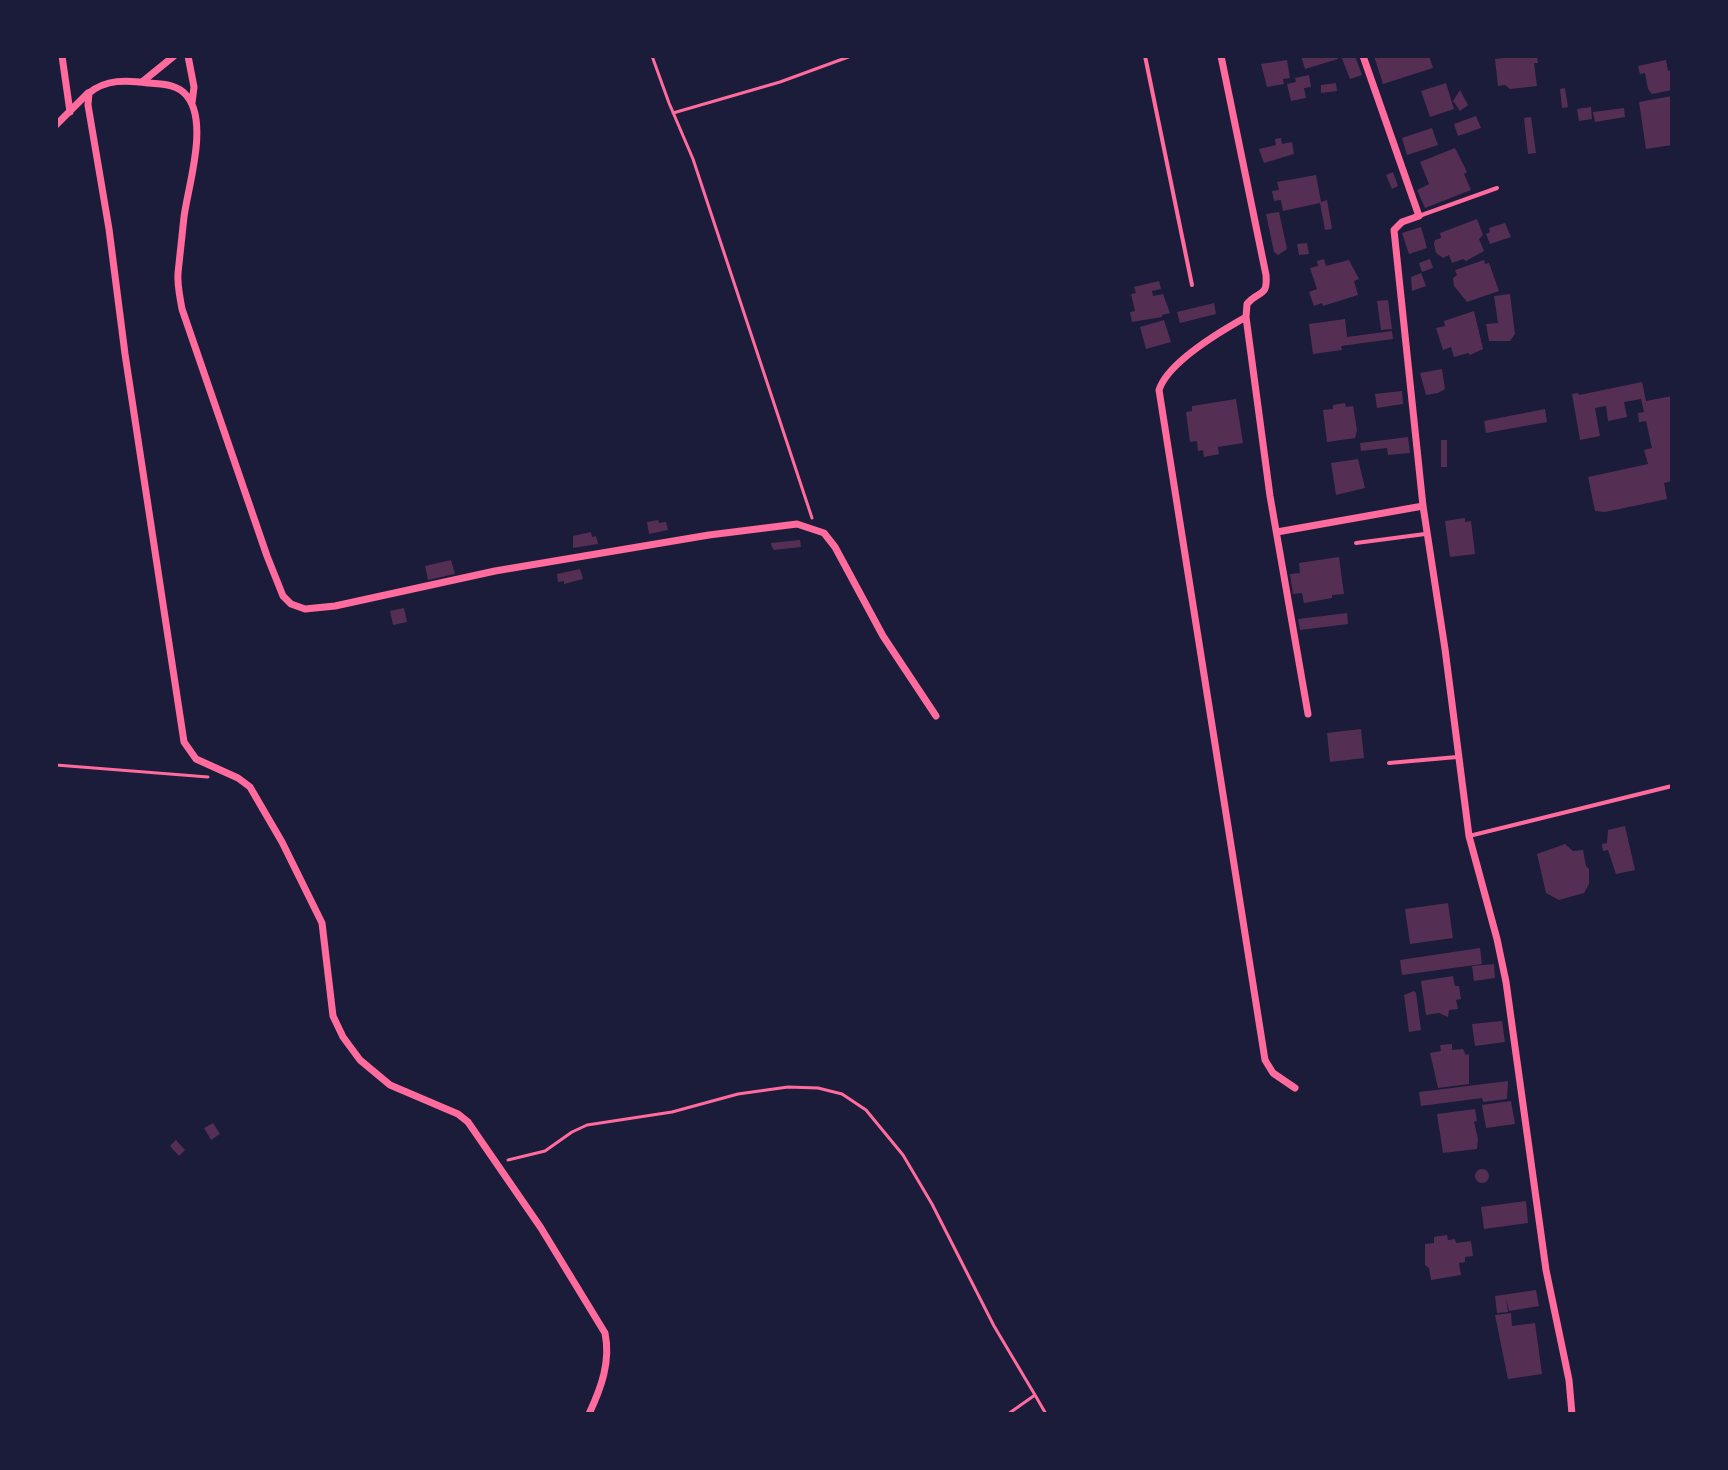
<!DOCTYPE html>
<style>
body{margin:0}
#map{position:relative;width:1728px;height:1470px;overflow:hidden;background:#1b1b3a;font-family:"Roboto Condensed",sans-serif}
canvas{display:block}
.frame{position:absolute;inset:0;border:58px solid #1b1b3a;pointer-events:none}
</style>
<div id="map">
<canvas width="1728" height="1470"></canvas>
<div class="frame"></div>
</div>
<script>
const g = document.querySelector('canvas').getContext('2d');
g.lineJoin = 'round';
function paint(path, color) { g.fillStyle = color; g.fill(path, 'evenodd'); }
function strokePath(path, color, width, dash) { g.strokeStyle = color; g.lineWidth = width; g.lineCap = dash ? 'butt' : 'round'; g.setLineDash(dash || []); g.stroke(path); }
const building = new Path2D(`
 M1301 56H1337L1338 59 1305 69Z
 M1341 56H1355L1362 75 1350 79Z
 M1374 56H1429L1433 68 1383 84Z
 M1522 56H1537L1538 63H1534L1537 86 1510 89 1505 85 1498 86 1495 59Z
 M1287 60 1290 78 1283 79 1284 84 1267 87 1261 64Z
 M1666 60 1668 71 1671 70 1672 90 1652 94 1648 89 1645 73 1640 74 1638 66Z
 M1309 75 1311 87 1304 88 1306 98 1291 101 1287 84 1296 82 1295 78Z
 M1336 83 1337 91 1321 93V85Z
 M1446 83 1454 109 1430 117 1421 91Z
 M1565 88 1568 107 1562 108 1560 89Z
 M1460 90 1468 105 1460 111 1453 101Z
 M1672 96V145L1646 149 1639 102Z
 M1591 107 1592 119 1579 121 1577 109Z
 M1624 108 1625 117 1595 122 1593 112Z
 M1476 116 1481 128 1458 136 1454 124Z
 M1531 117 1536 153 1528 154 1524 118Z
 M1432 128 1438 145 1407 155 1402 138Z
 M1281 138 1282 144 1292 142 1294 154 1264 163 1259 149 1276 145 1275 139Z
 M1455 148 1467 172 1464 174 1471 190 1425 208 1417 190 1429 184 1420 162Z
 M1393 172 1398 186 1392 189 1386 175Z
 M1316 175 1321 202 1327 200 1332 229 1325 230 1320 203 1283 211 1281 200 1274 201 1272 191 1279 190 1277 182Z
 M1279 212 1287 249 1278 255 1274 252 1266 214Z
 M1477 219 1483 235 1479 239 1484 251 1466 261 1463 259 1452 263 1449 255 1443 258 1436 253 1434 244 1435 240 1441 238 1440 233Z
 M1505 223 1511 237 1490 244 1486 234 1490 232 1489 228Z
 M1421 227 1427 248 1409 254 1402 233Z
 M1307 243 1309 254 1299 255 1297 244Z
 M1324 259 1326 266 1349 260 1359 279 1354 281 1358 295 1323 306 1322 303 1314 306 1309 292 1317 289 1310 268 1318 266 1317 261Z
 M1430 259 1433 268 1422 272 1419 263Z
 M1484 260 1485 264 1489 263 1499 291 1467 302 1454 286 1453 278 1457 275 1455 270Z
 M1421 273 1426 286 1412 291 1411 277Z
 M1159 281 1161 289 1152 291 1153 296 1163 294 1170 313 1162 315V317L1132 322 1130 312 1135 311 1131 294 1136 293 1134 287Z
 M1510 294 1515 334 1510 341H1489L1486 324 1498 323 1494 296Z
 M1388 300 1392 329 1381 330 1377 301Z
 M1214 303 1216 314 1180 323 1177 312Z
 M1474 311 1483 349 1470 355 1468 353 1454 357 1451 347 1443 350 1436 328 1445 326 1444 321Z
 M1345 319 1347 337 1392 331 1393 339 1341 346 1342 350 1313 354 1309 324Z
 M1164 320 1171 342 1146 349 1140 327Z
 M1442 369 1445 389 1438 393 1426 395 1420 373Z
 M1642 382 1646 401 1672 396V481L1664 483 1667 499 1605 512 1595 511 1588 477 1648 464 1644 450 1652 448 1646 421 1639 422 1638 413 1644 412 1641 399 1624 402 1627 417 1608 421 1606 406 1595 408 1600 436 1580 440 1572 394 1578 393 1579 395Z
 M1402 391 1403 404 1377 408 1375 394Z
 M1236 399 1243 443 1218 447 1219 454 1204 457 1203 450 1198 451 1197 441 1190 442 1186 412 1192 411V406Z
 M1345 403 1346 407 1353 406 1357 430 1355 438 1327 442 1323 410 1333 409V405Z
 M1545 409 1547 422 1486 433 1484 421Z
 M1408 437 1410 453 1388 455 1387 448 1361 451 1360 443Z
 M1441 440H1447V467H1441Z
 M1358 459 1365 488 1336 495 1331 463Z
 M1465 518V522L1471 521 1475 554 1450 557 1445 521Z
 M658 520 659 523 666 522 668 530 649 534 647 522Z
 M591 532 592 537 596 536 598 544 573 548V536Z
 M800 540 801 547 774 550 772 547 771 543Z
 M1339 557 1344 594 1332 595V598L1304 603 1302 593 1293 594 1290 574 1300 573 1299 563Z
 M451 560 455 574 428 580 425 566Z
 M580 569 583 579 564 584V581L558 582 557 574Z
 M404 608 407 622 393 625 390 611Z
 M1347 613 1348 624 1300 630 1298 619Z
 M1361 729 1364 758 1330 762 1327 733Z
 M1625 826 1635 870 1616 874 1608 850 1603 851 1602 844 1607 843 1608 830Z
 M1565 844 1573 851 1583 850 1586 866 1589 869V884L1584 893 1559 900 1546 893 1537 854Z
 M1448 903 1453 938 1410 944 1405 909Z
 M1480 948 1482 964 1402 975 1400 960Z
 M1494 964 1495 978 1474 981 1472 966Z
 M1453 976 1455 986H1459L1461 999 1456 1000 1458 1009 1449 1010 1448 1017 1439 1013 1426 1015 1421 981Z
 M1414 991 1416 993 1421 1030 1409 1032 1404 995Z
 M1502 1021 1505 1042 1475 1046 1472 1024Z
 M1452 1044V1050L1463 1049 1466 1055 1469 1054V1084L1438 1088 1430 1053 1441 1051 1440 1045Z
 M1508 1081 1507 1099 1483 1102 1482 1098 1421 1106 1419 1092Z
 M1511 1101 1515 1124 1486 1128 1482 1105Z
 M1475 1109 1477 1121 1474 1122 1478 1139 1477 1149 1443 1153 1437 1114Z
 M213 1123 220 1134 211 1140 204 1128Z
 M176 1140 185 1150 179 1156 170 1146Z
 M1475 1176a7 7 0 1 1 14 0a7 7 0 1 1-14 0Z
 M1526 1201 1528 1223 1484 1229 1481 1207Z
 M1447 1235 1448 1240 1455 1239 1456 1243 1471 1241 1473 1256 1465 1257V1262L1459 1263 1461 1275 1431 1280 1429 1268 1425 1265V1244L1434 1243V1237Z
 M1536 1290 1539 1306 1509 1311 1506 1298 1508 1312 1497 1313 1495 1296Z
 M1511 1313 1512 1326 1535 1323 1542 1374 1508 1379 1495 1315Z`);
const path = new Path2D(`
 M652 56 669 103 693 159 812 518
 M673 113 780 82 851 56
 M56 765 208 777
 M508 1160 545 1151 572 1132 587 1125 672 1112 738 1094 788 1087 818 1088 842 1094 866 1110 903 1155 932 1204 994 1326 1035 1395 1008 1414
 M1035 1395 1046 1414`);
const service = new Path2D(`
 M1145 56 1192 285
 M1419 216 1497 188
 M1356 543 1425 534
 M1389 763 1457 757
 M1469 836 1672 786`);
const minor = new Path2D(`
 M62 56 70 112
 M188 56 194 87 192 103
 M1221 56 1266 275C1268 298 1258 290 1247 304L1246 317 1270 496 1308 714
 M1363 56 1419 216 1402 222 1394 230 1423 506 1445 649 1469 836 1497 939 1506 982 1546 1270 1569 1380 1572 1414
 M142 82 174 56
 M56 125 88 93
 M1246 317C1221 331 1168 362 1159 390L1265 1060 1273 1073 1295 1088
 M1277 532 1423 506
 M589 1414C601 1388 611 1362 605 1333L541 1228 468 1122 458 1114 390 1085 360 1060 343 1037 333 1016 322 923 282 842 250 787 238 778 196 759 184 742 125 354 109 229 88 105 89 93C106 79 127 80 148 83 162 84 178 84 187 96 209 123 188 186 184 217 182 235 180 254 178 273 177 285 180 297 182 309L267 556 283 596 291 604 305 609 335 606 495 571 709 535 797 524 824 533 835 547 883 636 936 716`);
paint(building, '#542f53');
strokePath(path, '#ff6b9d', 3);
strokePath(service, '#ff6b9d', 4);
strokePath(minor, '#ff6b9d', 7);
</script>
